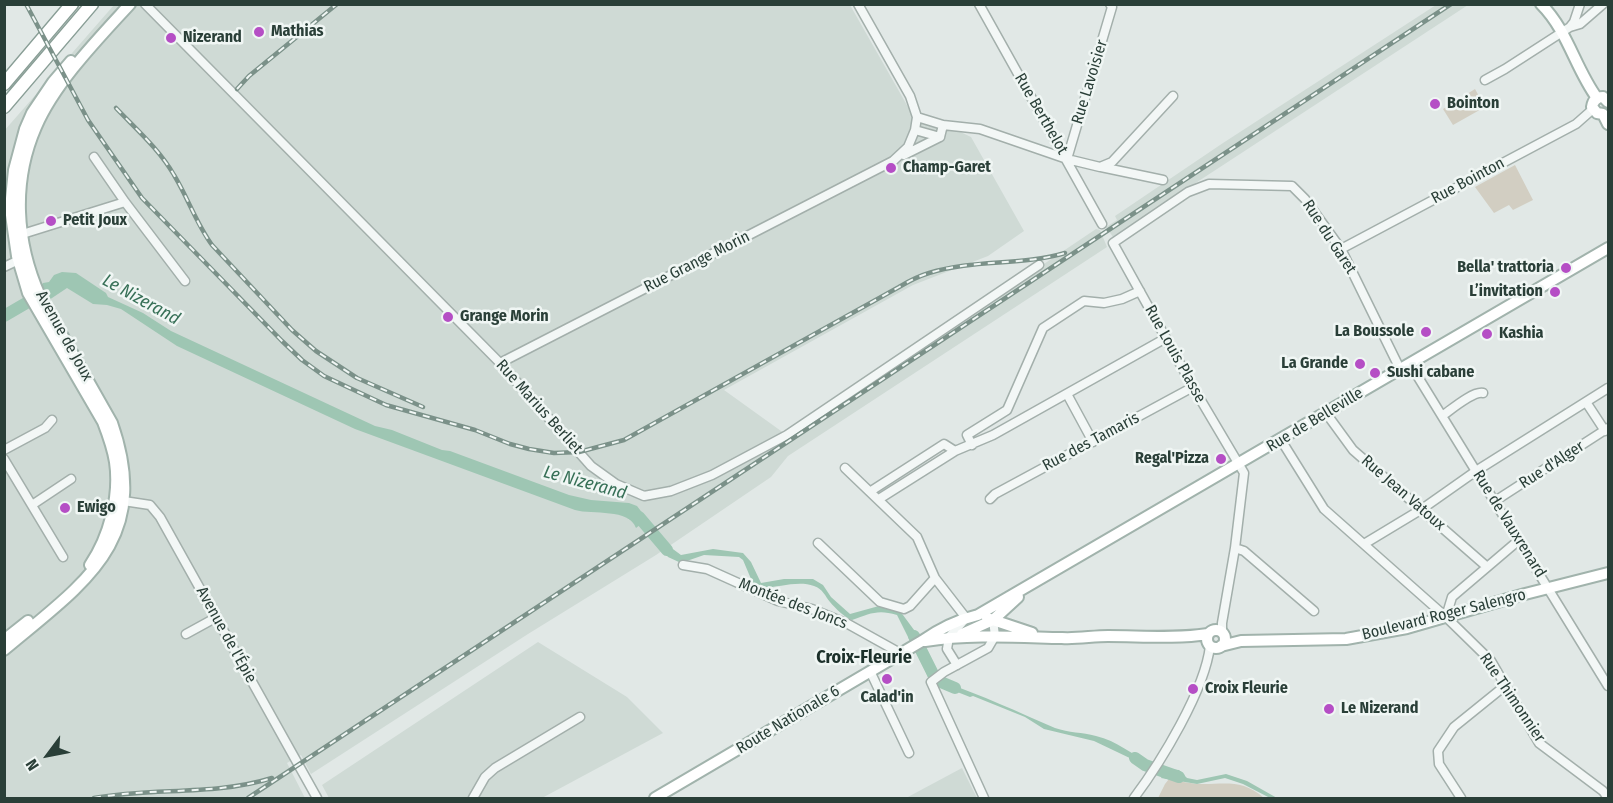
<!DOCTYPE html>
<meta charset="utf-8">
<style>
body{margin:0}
#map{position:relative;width:1613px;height:803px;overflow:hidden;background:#e1e8e6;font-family:"Fira Sans Condensed",sans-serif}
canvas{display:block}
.frame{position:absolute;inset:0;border:6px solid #2a3f38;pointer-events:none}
.north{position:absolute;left:18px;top:725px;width:60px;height:60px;-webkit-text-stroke:4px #f0f6f4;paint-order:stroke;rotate:238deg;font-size:16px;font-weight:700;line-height:24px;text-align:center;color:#2a3f38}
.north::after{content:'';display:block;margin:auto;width:21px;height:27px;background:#2a3f38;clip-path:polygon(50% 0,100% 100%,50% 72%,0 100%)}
</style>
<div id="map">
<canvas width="1613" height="803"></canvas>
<div class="frame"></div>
<div class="north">N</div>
</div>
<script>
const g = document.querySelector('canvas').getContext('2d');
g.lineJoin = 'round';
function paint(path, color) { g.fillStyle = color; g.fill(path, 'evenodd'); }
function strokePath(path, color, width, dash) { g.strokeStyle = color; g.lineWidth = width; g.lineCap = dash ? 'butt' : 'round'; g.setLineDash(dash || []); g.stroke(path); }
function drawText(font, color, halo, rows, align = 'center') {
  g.font = font + ' "Fira Sans Condensed",sans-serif'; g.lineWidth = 5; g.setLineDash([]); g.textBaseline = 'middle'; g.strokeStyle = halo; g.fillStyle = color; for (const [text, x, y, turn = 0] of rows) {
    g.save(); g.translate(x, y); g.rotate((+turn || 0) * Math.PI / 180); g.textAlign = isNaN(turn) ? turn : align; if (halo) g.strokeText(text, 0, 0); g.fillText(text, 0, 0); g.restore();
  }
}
const built = new Path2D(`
 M114 5H850L908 107 971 137 1024 231 988 256 913 285 724 390 788 436 1096 229 1100 230 1107 247 788 456 771 477 656 555 528 634 311 774 301 755 287 763 305 798H5L4 131Z
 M1436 5H1468L1113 237 1106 227 1117 220 1115 216 1223 143Z
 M538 642 627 697 663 733 542 798H329L322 785Z
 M962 768 977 798H906Z`);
const green = new Path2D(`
 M1475 89 1485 107 1453 125 1443 109Z
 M1515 165 1533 200 1513 210 1509 205 1494 213 1475 187Z
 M1169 779C1179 781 1188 783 1197 784 1224 785 1241 778 1264 798H1158L1165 784Z`);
const water = new Path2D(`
 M62 272 76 273 106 293 108 297 143 313 171 331 375 426 392 430 442 450 450 451 569 495 591 500 629 503 637 506 650 523 641 524 636 528C629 508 593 515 575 510L355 429 177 346 121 309 107 305 93 304 67 288 46 302 38 291 43 283 49 282 54 275Z
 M658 538 681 555 713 549 743 553 751 562 761 583 784 579H813L823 585 831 597 850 614 879 606 900 611 920 638 911 643 897 615C877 609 870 614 852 620 844 617 836 609 830 602 825 596 823 589 814 586 794 579 769 592 754 586L743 560 739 557 704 555 681 563 668 557 655 541Z
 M926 652 936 672 928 677 919 656Z
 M942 679 943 682C982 695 1018 712 1055 728 1069 733 1082 732 1096 736 1117 741 1132 754 1149 764L1147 769 1136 761 1094 741 1044 729 1025 717 973 696 970 697 942 686 937 683Z
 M1166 769 1179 770 1187 778 1197 780 1226 774 1247 781 1277 798H1270L1243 784 1225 778 1197 784 1161 778Z`);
const river = new Path2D(`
 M4 316 40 295
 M632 514 639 517 667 550
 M914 636 936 680 955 688
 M1135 758 1145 765 1179 777`);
const minor = new Path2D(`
 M145 4 500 363 591 466 616 484 644 496 671 491 712 475 787 435 1039 265
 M979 4 1102 224
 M1570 27 1574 22 1580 4
 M1485 80 1505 69 1570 27 1580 24 1603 4
 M917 117 943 125 980 129 1067 159 1100 167 1112 162 1173 96
 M915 130 940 137 943 125
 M904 155 940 137
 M94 157 125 202 185 281
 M1067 159 1112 7 1110 4
 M1101 167 1163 180
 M16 236 125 202
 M1341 249 1576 124 1593 109
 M4 267 23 258
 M500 363 893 161 908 147 915 130 917 117 910 96 858 4
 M1410 364 1608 686
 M1067 394 1093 442
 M1586 402 1605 431
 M1326 413 1353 450 1486 566
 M1442 416C1452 409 1473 391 1483 393
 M1281 440 1324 509 1446 617 1491 661 1539 743 1603 791 1608 798
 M972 445 967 435 1007 410 1043 328 1084 301 1104 303 1122 299 1140 291
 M4 450 45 428 52 420
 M955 451 993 435 1166 338
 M4 459 63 557
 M845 468 917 537 935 578
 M871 491 944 444 955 451 879 499
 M990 499 995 494 1193 387
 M117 500 150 505 160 517 317 798
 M1495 501 1608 428
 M32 505 71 479
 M818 543 880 602 904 609 910 606 935 578 966 618 949 637 947 649 957 665
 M1364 544 1422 509 1476 471 1608 388
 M1235 548 1244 551 1314 611
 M683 565 707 569 778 601 812 609 848 624 900 653
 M1446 617 1452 597 1519 540
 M1222 633V623L1235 548 1244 473 1193 387 1113 243 1188 192 1209 184 1292 186 1305 199 1341 249 1400 369
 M186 634 217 617
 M870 671 909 753
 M473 798 485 777 495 768 580 717
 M984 798 931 682 944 672 988 648 995 636 993 620
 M1134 798C1161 762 1205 690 1210 646
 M1461 798 1439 764 1438 751 1454 727 1506 685`);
const major = new Path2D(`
 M1541 4C1568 31 1575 68 1597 98
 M71 61 53 82 32 113 25 129 14 170 10 208 17 256 28 293 103 422C108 435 113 449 115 462 120 496 109 537 90 565
 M1608 102 1603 97C1597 97 1593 100 1592 107L1597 113 1603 114 1608 124
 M987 618 1032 633
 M1207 639a9 9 0 1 1 18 0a9 9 0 1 1-18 0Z
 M962 634 993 620 1018 597
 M4 640 28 621
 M925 641C971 634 1016 637 1062 638 1077 639 1093 636 1108 636 1141 636 1175 639 1208 634
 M1221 646 1241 641 1346 639 1407 628 1525 594 1608 573
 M4 650C85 582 153 541 112 423L40 296C16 242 12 182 36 127 55 83 97 40 130 4
 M655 798 922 641C939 629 957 620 978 615L1608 248`);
const highway = new Path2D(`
 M4 84 72 4
 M4 107 92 4`);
const rail = new Path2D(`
 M26 4 88 120 142 198 282 341 302 360 324 376 386 405 475 430 510 444 529 449 554 453 579 452 624 440 899 287C909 281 919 276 929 273 973 259 1021 266 1065 253
 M237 89 249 76 337 4
 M116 108C137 130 159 149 174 175 188 198 196 223 212 245L292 330 316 351 357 378 423 407
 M94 798C153 787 214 796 272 778
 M248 798 1451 4`);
const markers = [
 [259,32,6,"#b54ec5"],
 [171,38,6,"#b54ec5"],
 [1435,104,6,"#b54ec5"],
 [891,168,6,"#b54ec5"],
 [51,221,6,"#b54ec5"],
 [1566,268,6,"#b54ec5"],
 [1555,292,6,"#b54ec5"],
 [448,317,6,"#b54ec5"],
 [1426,332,6,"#b54ec5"],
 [1487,334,6,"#b54ec5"],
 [1360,364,6,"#b54ec5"],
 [1375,373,6,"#b54ec5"],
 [1221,459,6,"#b54ec5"],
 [65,508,6,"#b54ec5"],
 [887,679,6,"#b54ec5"],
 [1193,689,6,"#b54ec5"],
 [1329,709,6,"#b54ec5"]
];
const poiNames = [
 ["Mathias",271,32],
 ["Nizerand",183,38],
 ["Bointon",1447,104],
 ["Champ-Garet",903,168],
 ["Petit Joux",63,221],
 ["Bella' trattoria",1554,268,"right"],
 ["L’invitation",1543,292,"right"],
 ["Grange Morin",460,317],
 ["La Boussole",1414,332,"right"],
 ["Kashia",1499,334],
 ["La Grande",1348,364,"right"],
 ["Sushi cabane",1387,373],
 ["Regal'Pizza",1209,459,"right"],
 ["Ewigo",77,508],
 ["Croix Fleurie",1205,689],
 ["Calad'in",887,698,"center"],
 ["Le Nizerand",1341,709]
];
const streetNames = [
 ["Rue Lavoisier",1090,82,-73],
 ["Rue Berthelot",1041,114,60],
 ["Rue Bointon",1468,181,-28],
 ["Rue du Garet",1329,237,57],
 ["Rue Grange Morin",697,262,-27],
 ["Avenue de Joux",64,336,61],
 ["Rue Louis Plasse",1175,354,61],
 ["Rue Marius Berliet",539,407,48],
 ["Rue de Belleville",1315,420,-31],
 ["Rue des Tamaris",1091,442,-28],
 ["Rue d'Alger",1552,465,-33],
 ["Rue Jean Vatoux",1403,493,41],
 ["Rue de Vauxrenard",1509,524,58],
 ["Montée des Joncs",793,604,21],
 ["Boulevard Roger Salengro",1444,615,-14],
 ["Avenue de l'Épie",226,635,61],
 ["Rue Thimonnier",1512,698,56],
 ["Route Nationale 6",788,720,-31]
];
const waterNames = [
 ["Le Nizerand",141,300,29],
 ["Le Nizerand",585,483,15]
];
const neighbourhoodNames = [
 ["Croix-Fleurie",864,658]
];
paint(built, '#cfdad5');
paint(green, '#d2cec2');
paint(water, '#9ec6b3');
strokePath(river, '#9ec6b3', 12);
strokePath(minor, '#a3afab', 11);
strokePath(major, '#a1b3ac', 14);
strokePath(highway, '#899e96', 15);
strokePath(minor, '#f3f7f6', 8);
strokePath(major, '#fff', 10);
strokePath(highway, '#fff', 12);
strokePath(rail, '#7b9189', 4.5);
strokePath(rail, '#f0f6f4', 2, [7]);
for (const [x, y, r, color] of markers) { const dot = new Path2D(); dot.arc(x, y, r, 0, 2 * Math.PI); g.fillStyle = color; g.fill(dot); strokePath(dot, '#f0f6f4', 2); }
drawText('bold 16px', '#2a3f38', '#f0f6f4', poiNames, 'left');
drawText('16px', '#2a3f38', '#f0f6f4', streetNames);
drawText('italic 18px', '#377057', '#f0f6f4', waterNames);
drawText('bold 18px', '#1c302a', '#f0f6f4', neighbourhoodNames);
</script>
